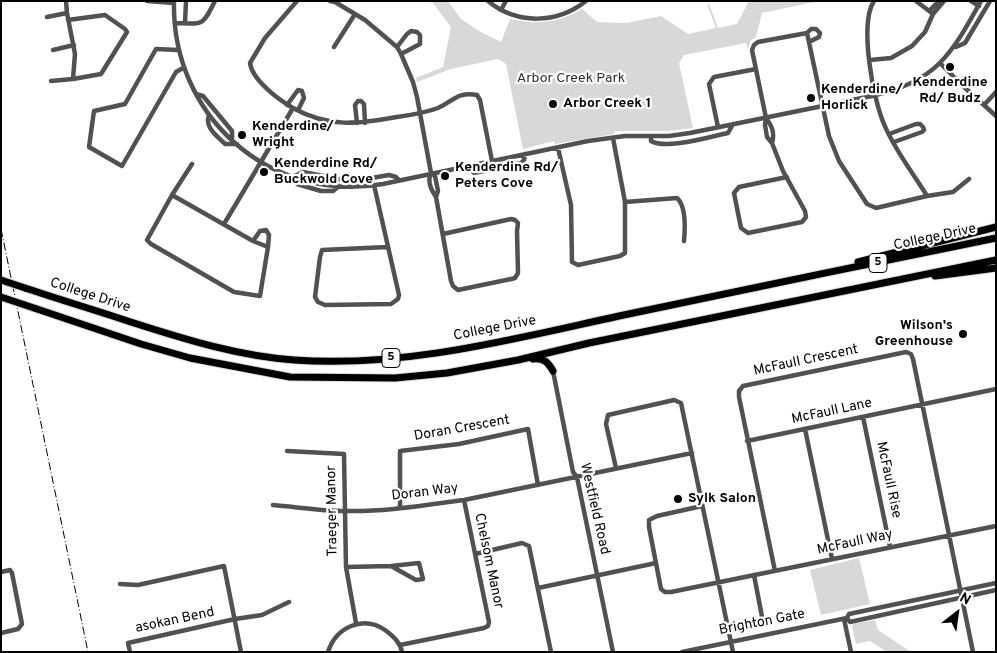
<!DOCTYPE html>
<style>
body{margin:0}
#map{position:relative;width:997px;height:653px;overflow:hidden;background:#fff;font-family:Overpass,sans-serif}
canvas{display:block}
.frame{position:absolute;inset:0;border:2px solid #000;pointer-events:none}
.north{position:absolute;left:932px;top:588px;width:50px;height:50px;-webkit-text-stroke:4px #fff;paint-order:stroke;rotate:30deg;font-size:14px;font-weight:700;line-height:20px;text-align:center;color:#000}
.north::after{content:'';display:block;margin:auto;width:18px;height:22px;background:#000;clip-path:polygon(50% 0,100% 100%,50% 72%,0 100%)}
</style>
<div id="map">
<canvas width="997" height="653"></canvas>
<div class="frame"></div>
<div class="north">N</div>
</div>
<script>
const g = document.querySelector('canvas').getContext('2d');
g.lineJoin = 'round';
function paint(path, color) { g.fillStyle = color; g.fill(path, 'evenodd'); }
function strokePath(path, color, width, dash) { g.strokeStyle = color; g.lineWidth = width; g.lineCap = dash ? 'butt' : 'round'; g.setLineDash(dash || []); g.stroke(path); }
function drawText(font, color, halo, rows, align = 'center') {
  g.font = font + ' Overpass,sans-serif'; g.lineWidth = 4.5; g.setLineDash([]); g.textBaseline = 'middle'; g.strokeStyle = halo; g.fillStyle = color; for (const [text, x, y, turn = 0] of rows) {
    g.save(); g.translate(x, y); g.rotate((+turn || 0) * Math.PI / 180); g.textAlign = isNaN(turn) ? turn : align; if (halo) g.strokeText(text, 0, 0); g.fillText(text, 0, 0); g.restore();
  }
}
const green = new Path2D(`
 M423 1H448L461 19 479 31 501 42 510 19C535 25 559 23 582 9L597 22 626 23 661 16 688 34 716 28 707 4H709L718 28 737 24 749 1H819L762 13 756 37 751 40 748 49 746 43 684 55 679 63 693 128 668 131H615L614 134 555 144 554 141 523 149 506 64 498 59 451 69 417 82 416 78 443 67 451 27 433 3Z
 M859 558 870 604 821 615 810 570Z
 M875 620 878 630 911 652H887L870 641 856 644 852 626 853 624Z`);
const minor = new Path2D(`
 M66 1 67 13 75 54 73 79 101 74 127 32 125 29 105 15 68 20
 M147 1 174 3
 M174 1C171 115 269 204 383 184L588 141 625 136H669L690 133 872 96C936 82 951 55 981 1
 M330 1 335 2 365 20 397 47 401 54 413 82 417 97 431 173C427 181 431 190 436 197L451 281 453 286 458 290 511 279 515 278 518 273 517 231 518 223 515 220 511 219 443 234
 M488 1C517 25 557 24 586 1
 M874 1C859 24 873 99 884 124 894 149 913 173 927 196
 M916 1 933 14
 M971 1 979 6
 M501 10 506 1
 M930 10 939 1
 M47 17 67 13
 M175 23C203 24 202 27 215 1
 M185 23 186 1
 M807 33 829 136 839 161 867 204 876 208 927 196 953 192 969 179
 M334 47 355 14
 M397 47 407 34 411 31 417 32 420 35V44L401 54
 M956 47 965 43 990 1
 M53 50 74 45
 M178 50 156 49 125 104 94 111 89 147 122 166 176 72 183 68
 M870 60 891 58 912 46 925 32 933 14 944 1
 M941 64 963 86 996 116
 M51 81 73 79
 M196 94 203 96 232 131V141
 M287 105 298 90 302 91 304 98 298 110
 M984 105 996 92
 M293 108C329 128 358 124 397 117 411 115 425 113 438 108 452 102 458 91 477 95L480 100 492 161
 M209 115C204 127 217 136 225 144H237
 M766 118C772 126 775 133 772 143
 M357 123 355 105 358 101H361L364 104 365 123
 M718 127 709 84 714 77 756 69
 M889 134 916 124H920L923 127 924 130 922 132 894 142
 M651 137V141C666 150 709 137 728 133L733 124
 M558 148 571 205 572 262 578 265 620 256 625 253V202L613 138
 M467 166 474 173 521 163 524 160 525 154
 M431 173 435 176 438 191 436 197
 M292 177 303 172 344 180 366 179 389 175 396 177 399 180
 M292 177 297 184 321 191H333L339 186
 M787 177 739 187 734 193 741 228 748 233 802 222 806 217 805 211 783 171 772 143 767 137 765 125 766 118 752 50 754 45 758 42 807 33 811 29H816L820 33 819 37 809 42
 M374 185 399 295 398 299 391 304 325 305 318 302 315 297 320 257 322 250 388 247
 M172 195 253 241 268 247 260 296 234 292 151 244 147 240Z
 M172 195 192 164
 M625 202 677 198C686 206 685 230 684 241
 M224 224 293 108C279 100 252 80 250 63L265 38 297 1
 M253 241 260 231 266 230 269 235 268 247
 M553 371 573 472 577 477 613 652
 M863 417 890 547
 M805 429 832 559
 M747 441 996 389
 M287 451 344 454 346 567 356 623
 M616 468 606 424 608 415 674 400 681 403 733 652
 M273 505C297 507 322 511 346 511 385 512 425 505 464 500L692 453
 M702 506 657 516 649 520V527L661 589 665 592H671L996 526
 M400 507V451L459 444 528 429 538 485
 M475 554 522 543 529 546 551 652
 M346 567 391 566 416 580 423 579 419 563 391 566
 M775 571 739 397V391L743 386 906 352 911 354 913 359 973 652
 M1 572 10 570 12 573 22 624 18 629 1 633
 M754 575 763 622
 M120 584 138 585 224 566 241 652
 M538 588 656 563
 M847 618 850 622 996 590
 M844 619 851 652
 M400 645 484 628 488 626 489 622 464 500
 M130 652 128 643 235 619 262 615 289 602
 M328 652C336 627 363 615 385 630 393 636 400 642 402 652
 M682 652 847 618 849 614 996 583`);
const highway = new Path2D(`
 M858 262 996 227
 M935 276 996 268
 M25 288C61 300 98 311 134 323 187 340 239 356 294 360 404 368 513 339 619 316 745 289 870 264 996 238
 M34 308 141 344 190 358 290 377 395 378 447 373 518 360 589 343 996 260
 M533 359C544 358 548 362 553 371`);
const rail = new Path2D(`
 M1 229 88 652`);
const highwayBridge = new Path2D(`
 M1 280 25 288
 M1 297 34 308`);
const markers = [
 [950,67,5,"#000"],
 [811,98,5,"#000"],
 [553,104,5,"#000"],
 [242,135,5,"#000"],
 [264,172,5,"#000"],
 [445,176,5,"#000"],
 [963,334,5,"#000"],
 [678,499,5,"#000"]
];
const shields = [
 [878,263,18],
 [391,358,18]
];
const shieldNames = [
 ["5",878,263],
 ["5",391,358]
];
const parkNames = [
 ["Arbor Creek Park",571,79]
];
const poiNames = [
 ["Kenderdine",950,83,"center"],
 ["Rd/ Budz",950,99,"center"],
 ["Kenderdine/",821,90],
 ["Horlick",821,106],
 ["Arbor Creek 1",563,104],
 ["Kenderdine/",252,127],
 ["Wright",252,143],
 ["Kenderdine Rd/",274,164],
 ["Buckwold Cove",274,180],
 ["Kenderdine Rd/",455,168],
 ["Peters Cove",455,184],
 ["Wilson's",953,326,"right"],
 ["Greenhouse",953,342,"right"],
 ["Sylk Salon",688,499]
];
const streetNames = [
 ["College Drive",935,238,-12],
 ["College Drive",90,296,18],
 ["College Drive",495,329,-11],
 ["McFaull Crescent",806,361,-12],
 ["McFaull Lane",832,412,-12],
 ["Doran Crescent",462,429,-10],
 ["McFaull Rise",888,480,78],
 ["Doran Way",425,493,-7],
 ["Westfield Road",594,509,77],
 ["Traeger Manor",333,511,-91],
 ["McFaull Way",855,543,-12],
 ["Chelsom Manor",488,561,78],
 ["asokan Bend",175,621,-12],
 ["Brighton Gate",762,623,-11]
];
paint(green, '#d8d8d8');
strokePath(highway, '#dbdbdb', 9);
strokePath(minor, '#515151', 4.5);
strokePath(highway, '#000', 7);
strokePath(rail, '#000', 1, [8, 2.5, 1, 2.5]);
strokePath(highwayBridge, '#dbdbdb', 9, []);
strokePath(highwayBridge, '#000', 7);
for (const [x, y, r, color] of markers) { const dot = new Path2D(); dot.arc(x, y, r, 0, 2 * Math.PI); g.fillStyle = color; g.fill(dot); strokePath(dot, '#fff', 2); }
for (const [x, y, w] of shields) { const box = new Path2D(); box.roundRect(x - w / 2, y - 9.5, w, 19, 4); g.fillStyle = '#fff'; g.fill(box); strokePath(box, '#000', 1); }
drawText('bold 12px', '#000', null, shieldNames);
drawText('14px', '#2f2f2f', '#fff', parkNames);
drawText('bold 14px', '#000', '#fff', poiNames, 'left');
drawText('14px', '#000', '#fff', streetNames);
</script>
